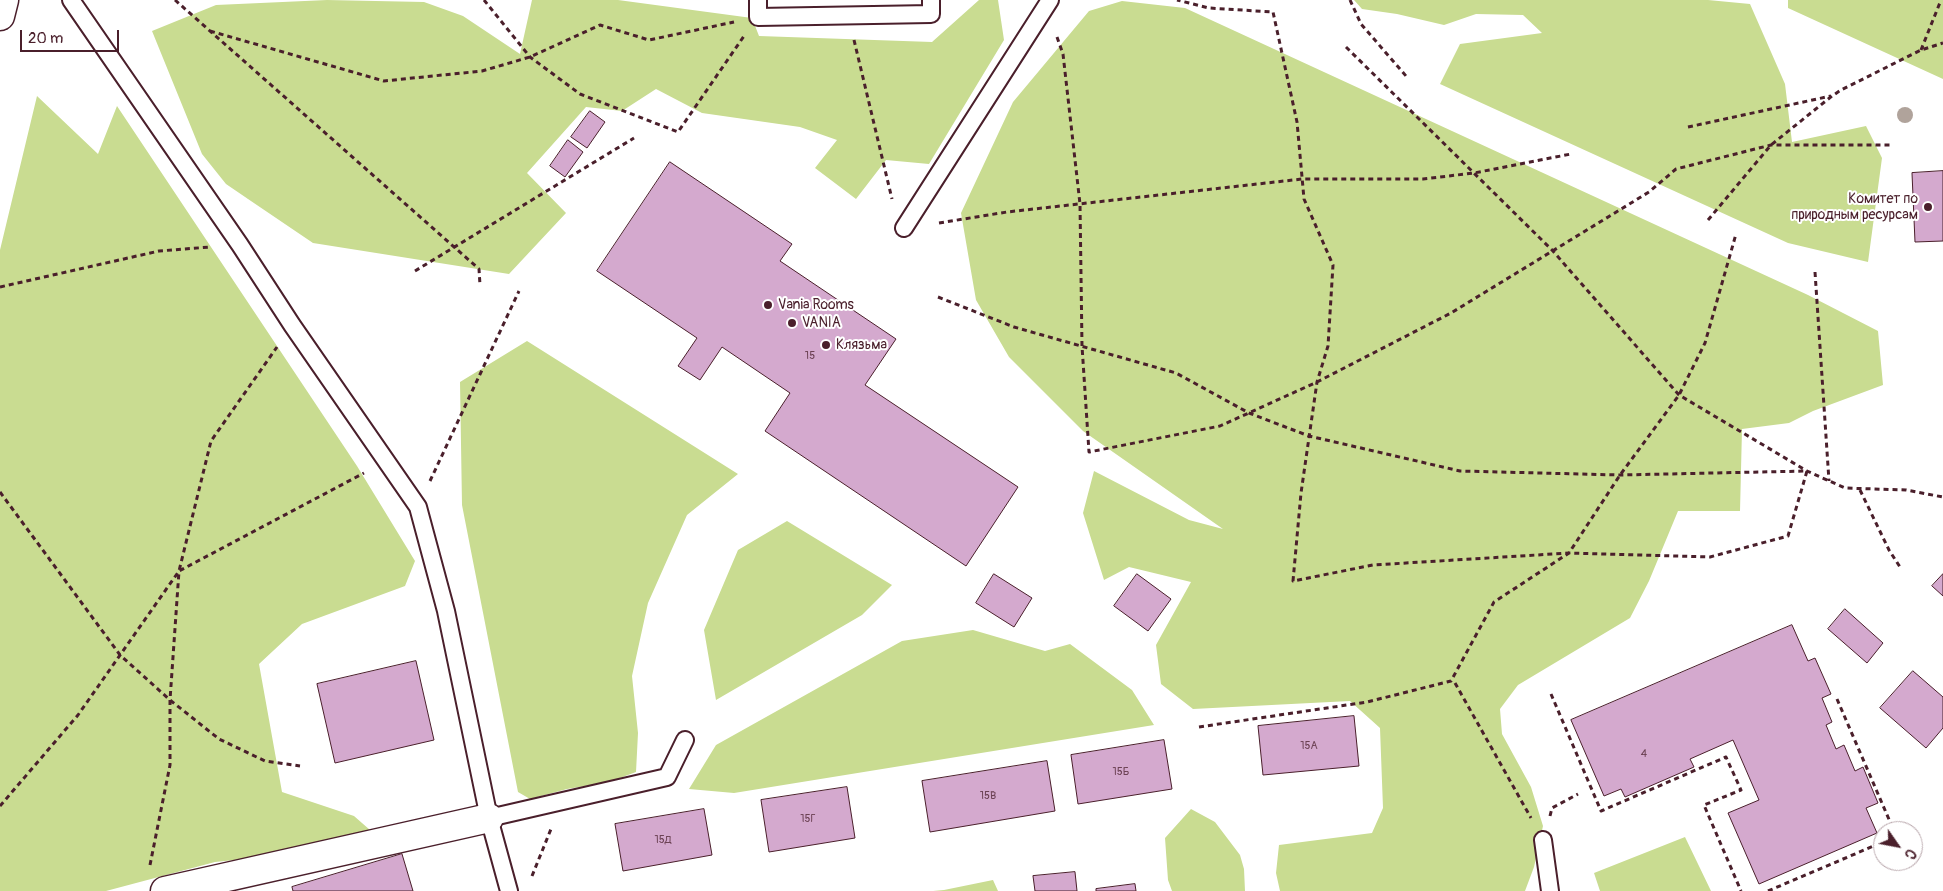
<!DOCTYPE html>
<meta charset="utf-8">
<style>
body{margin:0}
#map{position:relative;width:1943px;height:891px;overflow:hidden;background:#fff;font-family:Pangolin,sans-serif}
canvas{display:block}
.north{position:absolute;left:1873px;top:821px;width:50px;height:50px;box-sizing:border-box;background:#fff;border:1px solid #b7a5aa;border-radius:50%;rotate:123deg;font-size:14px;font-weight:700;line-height:20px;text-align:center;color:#4a1f2b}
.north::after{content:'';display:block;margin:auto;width:18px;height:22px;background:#4a1f2b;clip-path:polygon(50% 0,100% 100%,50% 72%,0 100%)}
.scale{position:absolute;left:20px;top:30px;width:99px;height:22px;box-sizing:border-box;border:2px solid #4a1f2b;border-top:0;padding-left:6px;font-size:15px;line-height:18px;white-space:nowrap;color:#4a1f2b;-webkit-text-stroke:4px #fff;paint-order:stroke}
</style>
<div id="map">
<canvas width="1943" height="891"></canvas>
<div class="north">С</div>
<div class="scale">20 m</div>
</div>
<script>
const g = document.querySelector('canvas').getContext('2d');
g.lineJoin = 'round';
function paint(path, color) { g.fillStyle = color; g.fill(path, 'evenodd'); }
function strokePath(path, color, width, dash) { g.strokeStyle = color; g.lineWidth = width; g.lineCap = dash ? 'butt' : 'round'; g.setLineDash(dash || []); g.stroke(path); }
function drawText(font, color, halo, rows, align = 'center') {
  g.font = font + ' Pangolin,sans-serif'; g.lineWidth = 4; g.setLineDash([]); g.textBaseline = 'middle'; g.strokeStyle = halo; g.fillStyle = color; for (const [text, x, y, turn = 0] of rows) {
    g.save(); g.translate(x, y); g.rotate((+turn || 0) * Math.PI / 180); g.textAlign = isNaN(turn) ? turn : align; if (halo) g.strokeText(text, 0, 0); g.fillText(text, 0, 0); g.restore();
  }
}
const green = new Path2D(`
 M327 0 424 2 463 16 520 54 532 0H618L752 18 759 36 932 42 979 0H998L1004 40 929 164 886 160 856 199 815 168 837 140 800 127 702 113 656 89 622 111 586 107 527 173 566 213 509 274 313 243 248 199 226 184 202 154 152 31 216 5Z
 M1354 0H1708L1750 4 1785 84 1792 142 1866 126 1882 158 1868 262 1788 243 1440 84 1460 44 1542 33 1523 15 1476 14 1444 25 1397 14 1362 9Z
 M1788 0H1943V79L1788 8Z
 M1122 1 1185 8 1808 295 1878 331 1883 385 1813 411 1789 423 1742 429 1740 511H1678L1649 581 1630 618 1518 685 1500 709 1502 734 1531 787 1543 826 1534 867 1525 891H1280L1276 873 1279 845 1372 833 1383 808 1380 728 1350 701 1193 709 1161 684 1156 645 1191 582 1129 567 1104 580 1083 513 1094 471 1189 520 1223 529 1083 431 1009 357 976 300 961 213 1013 102 1089 11Z
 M37 96 98 154 117 106 357 466 415 561 405 586 302 624 259 664 282 792 354 816 370 830 302 853 215 862 106 891H0V250Z
 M527 341 738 474 687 515 648 603 632 676 638 733 636 772 609 782 567 789 530 799 518 792 462 505 460 382Z
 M787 521 892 585 862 615 716 700 704 630 738 550Z
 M973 630 1045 651 1070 644 1132 690 1154 725 734 793 689 789 716 745 902 641Z
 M1191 809 1215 822 1240 855 1244 869 1245 891H1172L1168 880 1165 838Z
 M1685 837 1711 891H1600L1594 873Z
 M993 880 998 891H933L944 890Z`);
const building = new Path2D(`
 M590 111 605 122 587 148 571 137Z
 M568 140 583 152 565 177 550 166Z
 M670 162 792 244 780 261 896 339 865 385 1018 487 966 566 765 431 790 393 722 347 700 380 678 366 697 338 597 271Z
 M1943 171V241L1915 242 1912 173Z
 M994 574 1032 598 1014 627 976 603Z
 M1137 574 1171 599 1148 631 1114 606Z
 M1943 574V596L1932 586Z
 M1845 609 1883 643 1867 663 1828 629Z
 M1792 625 1808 661 1815 658 1831 694 1822 698 1832 722 1826 725 1836 749 1844 745 1855 771 1863 767 1878 803 1866 808 1877 833 1759 884 1728 813 1759 800 1733 740 1690 759 1694 767 1625 797 1621 789 1604 796 1571 720Z
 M416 661 434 740 335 763 317 684Z
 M1913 671 1943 697V728L1926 748 1880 708Z
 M1354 716 1359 766 1263 775 1258 726Z
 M1164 740 1172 789 1078 804 1071 755Z
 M1047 761 1055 811 930 832 922 781Z
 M847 787 855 838 769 852 761 800Z
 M704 809 712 855 623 871 615 824Z
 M402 854 413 891H293L292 887Z
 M1075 872 1077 891H1035L1033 876Z
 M1135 884 1136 891H1096V889Z`);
const path = new Path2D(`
 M175 0 479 269 480 285
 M484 0 530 57 580 94 678 132 744 36
 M1350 0 1361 24 1406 76
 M210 31 384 81 482 71 530 57 600 25 649 40 734 22
 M1057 37 1063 54 1080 204 1082 346 1089 452 1220 426 1317 382 1451 313 1649 192 1676 169 1771 145H1890
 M854 40 892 199
 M1346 47 1552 250 1679 395 1807 471 1845 488 1906 490 1943 497
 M1921 50 1941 0
 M1688 127 1831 96
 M1708 220 1771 145 1832 96 1841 90 1921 50 1943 43
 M939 223 1007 212 1302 179H1423L1474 173 1571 154
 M415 271 634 138
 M1815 272 1829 481
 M0 287 159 251 210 247
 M938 297 1014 327 1176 373 1249 413 1309 436 1460 471 1620 475 1807 471 1788 536 1710 557 1569 553 1373 565 1293 581 1301 493 1317 382 1328 346 1333 265 1304 199 1297 122 1273 12 1209 8 1177 0
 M430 481 519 291
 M1860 490 1889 550 1900 567
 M0 492 120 655 170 700 219 739 265 761 300 766
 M1455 683 1531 818
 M1551 694 1601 811 1726 757 1741 790 1704 805 1741 891
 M1837 699 1894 831
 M1199 727 1367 702 1451 681 1494 602 1569 553 1620 475 1679 395 1705 343 1736 234
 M0 806 78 715 179 571 211 441 277 347
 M1550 816 1552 808 1578 794
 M150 865 170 765V700L179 571 364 473
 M532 876 551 829
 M1768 891 1883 842`);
const lane = new Path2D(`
 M71 0 240 245 292 325 418 507 446 611 489 818 509 891
 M758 0V17L931 14V0
 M904 228 1050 0
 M489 818 667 777 685 740
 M1543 840 1550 891`);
const street = new Path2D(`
 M165 891 489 818`);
const secondary = new Path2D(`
 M0 16 4 0`);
const trees = [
 [1905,115]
];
const markers = [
 [1928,207,5,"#4a1f2b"],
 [768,305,5,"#4a1f2b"],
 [792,323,5,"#4a1f2b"],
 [826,345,5,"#4a1f2b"]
];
const numberNames = [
 ["15",810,356],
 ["15А",1309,746],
 ["4",1644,754],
 ["15Б",1121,772],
 ["15В",988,796],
 ["15Г",808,819],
 ["15Д",663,840]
];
const poiNames = [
 ["Комитет по",1918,199,"right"],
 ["природным ресурсам",1918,215,"right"],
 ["Vania Rooms",778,305],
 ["VANIA",802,323],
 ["Клязьма",836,345]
];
paint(green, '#c9dc91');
paint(building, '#d4a9ce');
strokePath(building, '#4a1f2b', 1);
strokePath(lane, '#4a1f2b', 20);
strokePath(street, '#4a1f2b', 31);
strokePath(secondary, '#4a1f2b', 31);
strokePath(path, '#4a1f2b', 3, [5, 4]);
strokePath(lane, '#fff', 16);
strokePath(street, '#fff', 28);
strokePath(secondary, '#fff', 28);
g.fillStyle = '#b0a39b';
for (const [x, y] of trees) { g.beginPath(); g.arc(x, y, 8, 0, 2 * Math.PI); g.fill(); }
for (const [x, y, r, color] of markers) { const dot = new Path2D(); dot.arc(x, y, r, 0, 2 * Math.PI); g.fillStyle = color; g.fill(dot); strokePath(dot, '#fff', 2); }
drawText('11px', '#6c4254', null, numberNames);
drawText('14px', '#4a1f2b', '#fff', poiNames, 'left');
</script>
